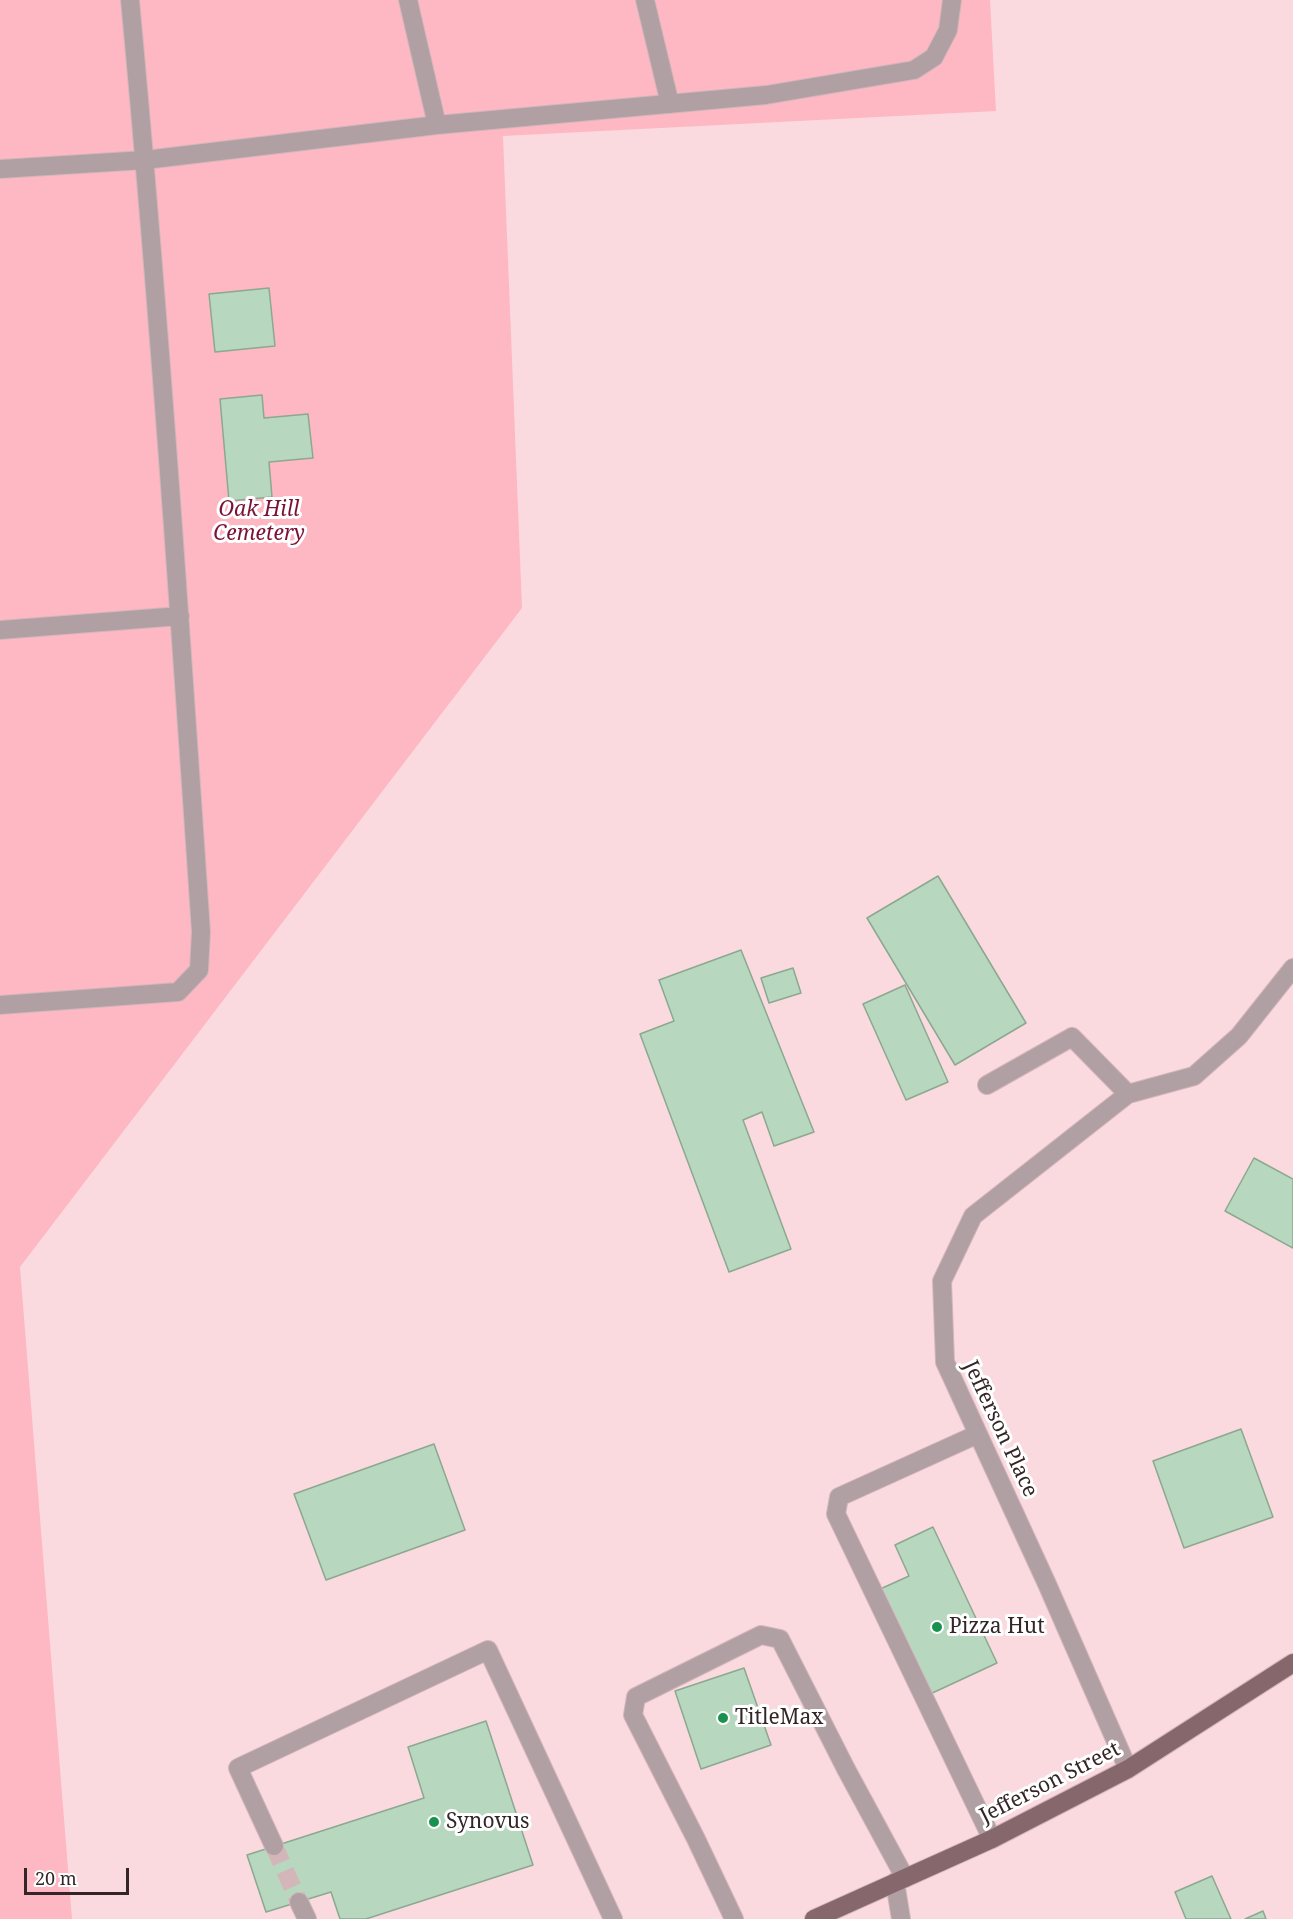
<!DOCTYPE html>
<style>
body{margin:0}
#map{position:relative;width:1293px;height:1919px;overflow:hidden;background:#fbdadf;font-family:"Noto Serif",serif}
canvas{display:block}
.scale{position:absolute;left:24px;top:1868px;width:105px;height:27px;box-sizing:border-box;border:3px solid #342628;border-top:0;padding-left:8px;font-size:18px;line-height:21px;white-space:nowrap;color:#342628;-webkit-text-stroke:4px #fff;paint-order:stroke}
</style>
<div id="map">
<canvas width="1293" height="1919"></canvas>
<div class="scale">20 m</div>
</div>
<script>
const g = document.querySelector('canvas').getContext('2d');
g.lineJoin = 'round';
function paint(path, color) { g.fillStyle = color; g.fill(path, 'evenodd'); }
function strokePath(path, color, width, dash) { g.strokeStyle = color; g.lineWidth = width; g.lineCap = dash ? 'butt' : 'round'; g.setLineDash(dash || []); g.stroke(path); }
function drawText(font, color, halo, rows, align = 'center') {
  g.font = font + ' "Noto Serif",serif'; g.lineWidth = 6; g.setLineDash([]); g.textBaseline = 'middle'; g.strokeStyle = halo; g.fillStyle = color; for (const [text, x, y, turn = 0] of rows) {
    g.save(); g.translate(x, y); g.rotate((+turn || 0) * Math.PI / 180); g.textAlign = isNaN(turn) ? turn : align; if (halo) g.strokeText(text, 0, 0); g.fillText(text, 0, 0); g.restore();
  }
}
const green = new Path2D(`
 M0 0H990L996 111 503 136 522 608 20 1267 72 1919H0Z`);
const building = new Path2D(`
 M269 288 275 346 215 352 209 294Z
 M262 395 264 418 308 414 313 458 269 462 272 497 229 501 220 399Z
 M938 876 1026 1023 955 1065 867 918Z
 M741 950 814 1132 774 1146 762 1112 743 1120 791 1249 729 1272 640 1034 674 1021 659 980Z
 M793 968 801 993 769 1003 761 978Z
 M905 985 948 1082 906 1100 863 1004Z
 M1254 1158 1293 1179V1248L1225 1211Z
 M1241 1429 1273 1517 1184 1548 1153 1461Z
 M434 1444 465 1530 326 1580 294 1494Z
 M933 1527 997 1663 928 1695 878 1590 909 1576 895 1545Z
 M744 1668 771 1745 701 1769 675 1691Z
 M486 1721 533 1865 366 1919H340L331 1892 266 1912 247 1855 424 1798 408 1747Z
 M1212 1876 1231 1919H1186L1175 1892Z
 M1263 1911 1266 1919H1245Z`);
const minorTunnel = new Path2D(`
 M274 1846 299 1902`);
const minor = new Path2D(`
 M408 0 437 125
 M645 0 670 104
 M0 169 145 160 437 125 766 95 914 70 934 57 948 30 952 0
 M0 630 180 616
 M0 1005 178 992 199 970 201 932C180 621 159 310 130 0
 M987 1085 1072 1037 1128 1094
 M978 1434 839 1497 836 1514 992 1839
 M1128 1769 1047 1584 945 1362 942 1281 973 1216 1128 1094 1194 1076 1239 1036 1293 968
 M274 1846 238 1768 488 1650 613 1919
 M895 1882 901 1919
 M299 1902 307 1919
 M734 1919 696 1839 633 1715 636 1697 761 1635 780 1639 846 1769 905 1878`);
const major = new Path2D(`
 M814 1919 992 1839 1128 1769 1293 1663`);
const markers = [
 [937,1627,6,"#18924e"],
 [723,1718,6,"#18924e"],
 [434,1822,6,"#18924e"]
];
const parkNames = [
 ["Oak Hill",259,510],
 ["Cemetery",259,534]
];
const streetNames = [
 ["Jefferson Place",1000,1429,65],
 ["Jefferson Street",1050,1783,-27]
];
const poiNames = [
 ["Pizza Hut",949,1627],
 ["TitleMax",735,1718],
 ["Synovus",446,1822]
];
paint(green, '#feb8c3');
paint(building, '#b8d7bf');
strokePath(building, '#8ba891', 1.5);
strokePath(minorTunnel, '#d3b6ba', 18, [18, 9]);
strokePath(minor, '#d3b6ba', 20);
strokePath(major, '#d3b6ba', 20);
strokePath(minor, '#b1a0a3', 18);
strokePath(major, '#86686c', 18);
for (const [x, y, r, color] of markers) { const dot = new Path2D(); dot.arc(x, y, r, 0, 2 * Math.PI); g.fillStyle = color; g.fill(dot); strokePath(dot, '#fff', 2); }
drawText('italic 21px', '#7b1235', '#fff', parkNames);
drawText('21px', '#342628', '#fff', streetNames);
drawText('21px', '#342628', '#fff', poiNames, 'left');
</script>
